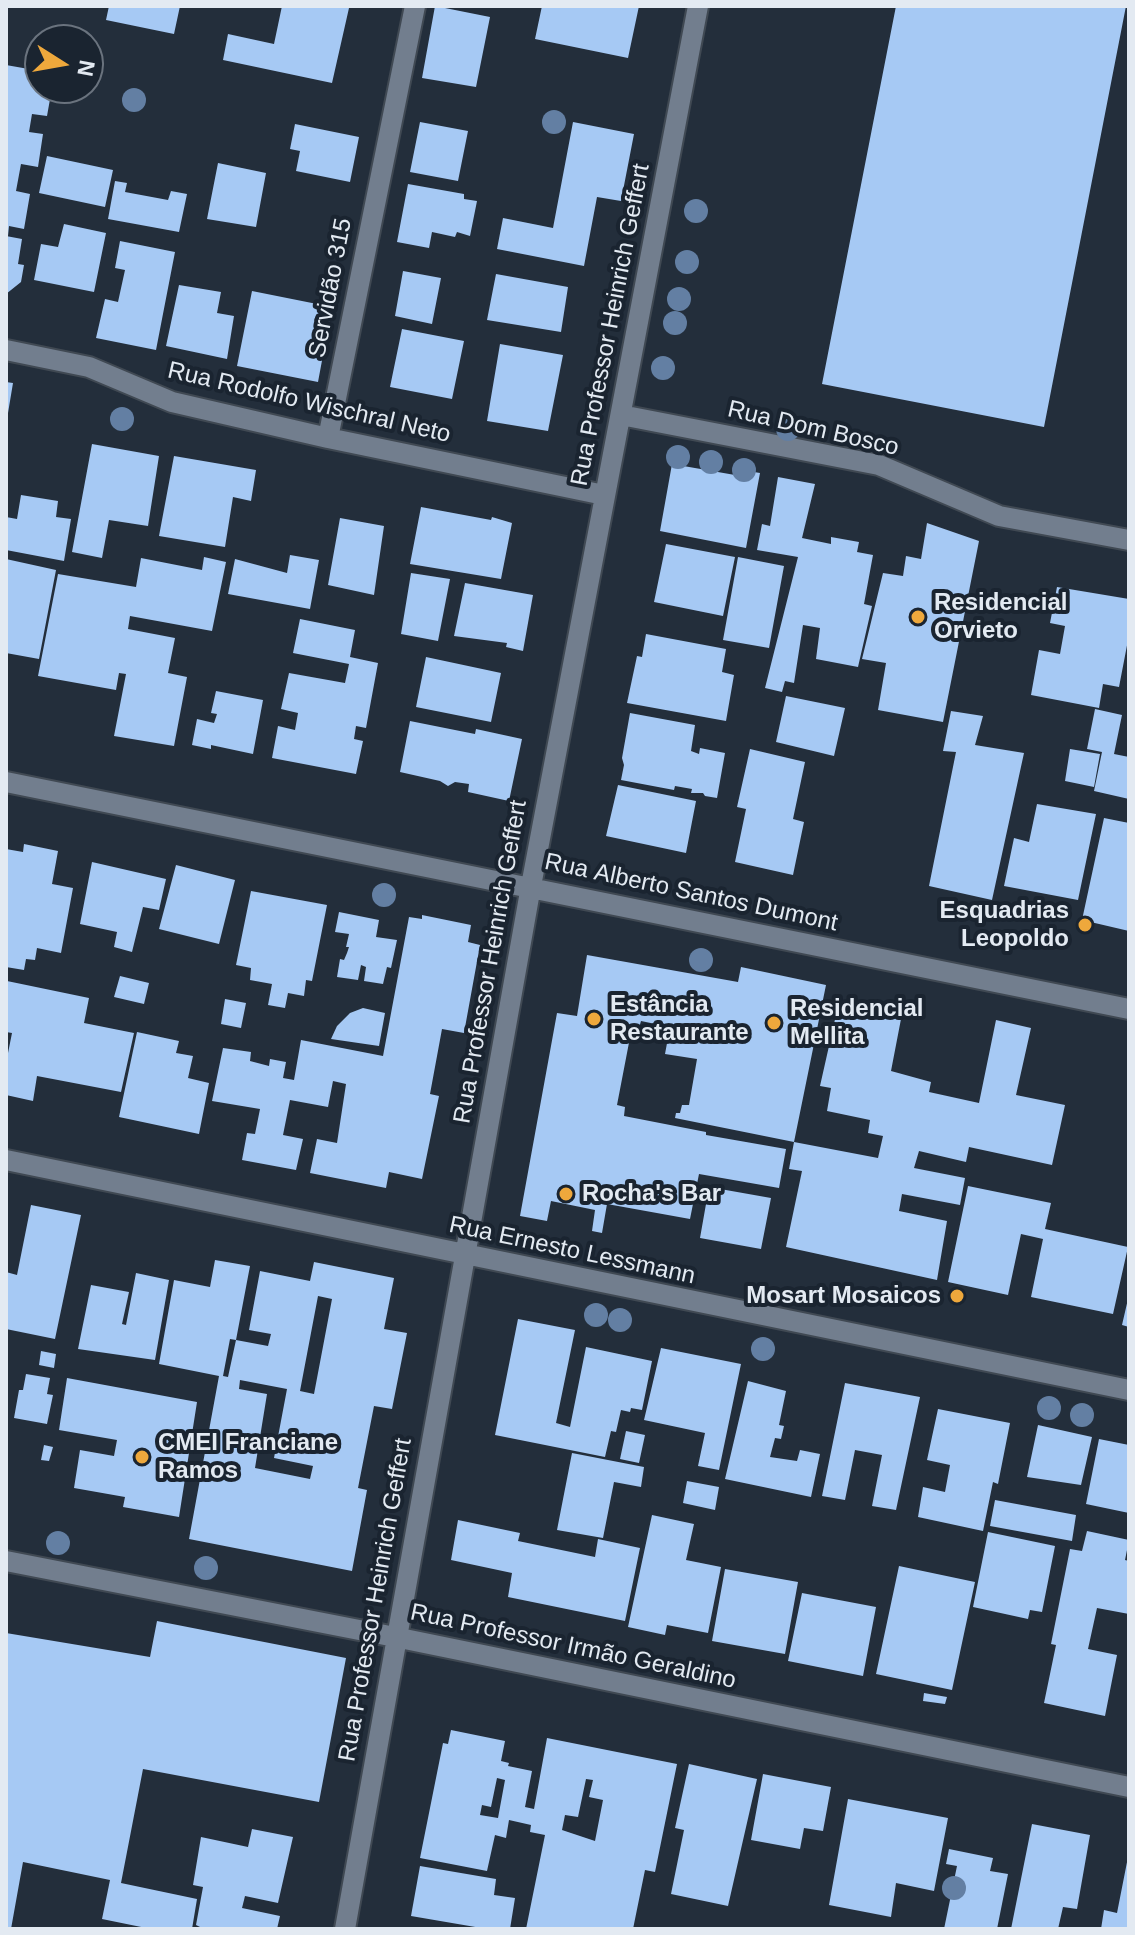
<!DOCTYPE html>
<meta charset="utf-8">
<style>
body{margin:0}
#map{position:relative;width:1135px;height:1935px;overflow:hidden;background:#232e3b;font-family:Helvetica,sans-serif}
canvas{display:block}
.frame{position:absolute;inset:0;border:8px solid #e3eaf2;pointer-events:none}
.north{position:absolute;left:24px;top:24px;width:80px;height:80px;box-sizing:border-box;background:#1a2430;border:2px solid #6a737e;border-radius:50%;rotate:101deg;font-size:22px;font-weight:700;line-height:32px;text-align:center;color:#e3eaf2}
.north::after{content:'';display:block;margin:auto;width:28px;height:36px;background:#eea83c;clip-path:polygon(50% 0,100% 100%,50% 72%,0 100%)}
</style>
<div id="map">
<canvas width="1135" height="1935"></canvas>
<div class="frame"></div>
<div class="north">N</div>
</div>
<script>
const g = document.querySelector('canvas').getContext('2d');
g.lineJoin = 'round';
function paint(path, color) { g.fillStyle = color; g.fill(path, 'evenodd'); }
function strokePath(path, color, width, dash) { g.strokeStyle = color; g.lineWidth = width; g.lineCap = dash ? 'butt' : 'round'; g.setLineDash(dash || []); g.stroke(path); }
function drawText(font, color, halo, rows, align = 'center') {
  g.font = font + ' Helvetica,sans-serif'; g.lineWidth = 8; g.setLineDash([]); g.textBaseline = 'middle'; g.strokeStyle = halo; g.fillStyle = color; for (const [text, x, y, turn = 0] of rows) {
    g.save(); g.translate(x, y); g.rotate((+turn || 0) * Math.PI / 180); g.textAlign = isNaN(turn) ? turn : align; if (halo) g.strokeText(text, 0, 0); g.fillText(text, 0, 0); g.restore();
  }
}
const building = new Path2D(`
 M109 6H180L174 34 106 20Z
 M282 6 349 8 332 83 223 60 228 34 274 44Z
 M435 6 490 17 476 87 422 78Z
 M542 6H639L628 58 535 39Z
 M896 6H1126L1044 427 822 384Z
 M6 65 40 71V88H52L47 116 32 114 29 132 43 134 38 167 21 164 16 191 30 194 24 229 9 226 8 236Z
 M420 122 468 131 458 181 410 172Z
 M573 122 634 134 621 201 597 197 584 266 497 249 503 218 553 228Z
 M295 124 359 137 350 182 296 171 300 151 290 149Z
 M47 156 113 170 105 207 39 193Z
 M218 163 266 173 256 227 207 219Z
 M115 181 127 183 125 192 168 200 171 191 187 194 179 232 108 219Z
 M408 184 464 194V199L477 201 470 236 457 232 455 237 432 232 429 248 397 242Z
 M64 224 106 233 94 292 34 280 41 244 58 247Z
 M6 236 22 239 18 264 24 265 21 282 6 294Z
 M120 241 175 252 156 350 96 338 105 299 118 302 125 270 115 268Z
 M403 271 441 278 432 324 395 316Z
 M496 274 568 287 561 332 487 320Z
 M179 285 221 292 217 313 234 316 227 359 166 346Z
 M252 291 332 307 318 382 237 366Z
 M402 329 464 341 452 399 390 387Z
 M500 344 563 355 548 431 487 421Z
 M6 382 13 383 8 413H6Z
 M92 444 159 456 148 526 109 520 102 558 72 552Z
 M174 456 256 470 251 501 233 497 225 547 159 536Z
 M672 464 735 475 736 469 760 473 746 548 660 531Z
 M778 477 815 484 802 538 831 544V537L859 542 857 552 873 555 864 604 872 606 858 667 816 659 820 628 803 625 794 683 785 681 782 692 765 688 798 557 757 550 762 524 770 526Z
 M21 495 58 501 56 517 71 519 64 561 6 550V517L17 519Z
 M421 507 491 520 492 517 512 523 501 579 410 564Z
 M340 518 384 526 374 595 328 585Z
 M927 523 979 541 943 722 878 710 886 663 862 659 883 573 903 576 906 556 921 559Z
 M666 544 735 557 723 616 654 602Z
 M290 555 319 560 310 609 228 594 235 559 287 573Z
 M204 557 226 562 212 631 130 616 128 629 175 638 168 673 187 677 174 746 114 736 126 674 119 673 116 690 38 676 58 574 136 587 141 558 202 570Z
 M738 557 784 566 769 648 723 640Z
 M6 559 56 570 39 659 6 653Z
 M411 573 450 579 438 641 401 634Z
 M465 583 533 595 523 651 506 647 507 643 454 636Z
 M1057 587 1129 599V635L1119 687 1103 684 1099 708 1031 695 1039 650 1060 654 1065 626 1050 623Z
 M300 619 355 630 350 657 378 663 366 728 356 726 354 739 363 741 356 774 272 758 278 726 295 730 298 713 281 709 289 673 345 683 349 664 293 653Z
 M646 634 726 649 722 672 734 675 726 721 627 703 637 656 642 657Z
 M426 657 501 673 491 722 416 707Z
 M216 691 263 700 253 754 211 745V749L192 745 197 719 214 723 217 714 211 713Z
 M786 696 845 708 834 756 776 742Z
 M1095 709 1122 715 1114 754 1129 757V799L1094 791 1102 752 1087 749Z
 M951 711 983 716 975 745 1024 753 992 900 929 886 956 752 943 751Z
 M630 713 695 725 691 751 699 754 700 748 725 753 717 798 705 796 703 793H691L692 789 675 786 674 790 621 780 624 765 622 758Z
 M410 721 475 734 476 729 522 739 509 801 468 792 469 784 455 782 448 786 440 781 400 772Z
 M750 749 805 762 793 819 804 822 793 875 735 862 746 809 737 807Z
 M1070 749 1100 754 1094 787 1065 781Z
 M618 785 696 801 686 853 606 836Z
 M1037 804 1096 814 1078 900 1004 886 1014 838 1029 842Z
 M1104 818 1129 823V931L1082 920Z
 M24 844 58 851 52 884 73 888 61 953 37 948 35 960 26 959 24 970 6 967V849L23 852Z
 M92 862 166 879 159 910 143 907 132 952 114 947 117 932 80 924Z
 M176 865 235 880 219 944 159 929Z
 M251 891 327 905 312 981 306 980 304 996 288 993 285 1008 268 1005 272 984 250 980 251 968 236 965Z
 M339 912 379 920 376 937 397 940 391 968 387 967 383 984 364 981 366 967 361 965 358 980 337 977 340 959 344 960 347 953 349 947H346L349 934 335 932Z
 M422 915 471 925 468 942 480 945 464 1033 442 1029 430 1094 439 1096 422 1179 389 1172 386 1188 310 1173 317 1139 337 1143 346 1084 333 1081 328 1107 290 1100 283 1135 303 1139 296 1170 242 1160 247 1133 255 1134 260 1109 212 1101 223 1048 251 1052 250 1061 269 1066 270 1059 286 1062 283 1078 294 1080 301 1040 383 1056 409 917 422 919Z
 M587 955 738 982 741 967 826 985 794 1142 675 1118 676 1113H680L682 1105H689L697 1059 665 1054 670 1027 641 1021 639 1028 632 1027 617 1105 625 1107 624 1116 706 1132V1135L786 1149 779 1188 699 1174 690 1219 607 1204 602 1233 592 1231 595 1210 551 1201 547 1221 520 1216 557 1013 577 1016Z
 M120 976 149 983 144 1004 114 997Z
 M7 981 89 998 84 1023 134 1033 121 1092 37 1076 33 1101 6 1095V1063L12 1033 6 1032Z
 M225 999 246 1003 241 1028 221 1024Z
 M838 1006 901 1019 891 1071 931 1082 929 1092 979 1103 996 1020 1031 1028 1016 1095 1065 1105 1052 1165 969 1147 966 1162 919 1151 914 1168 965 1178 960 1205 902 1194 899 1211 947 1221 937 1280 786 1247 802 1171 789 1169 794 1142 878 1158 883 1136 868 1133 870 1120 827 1111 831 1088 820 1086Z
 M363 1008 385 1013 379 1046 331 1039 337 1026 350 1013Z
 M137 1032 179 1041 176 1053 193 1056 188 1078 209 1083 199 1134 119 1117Z
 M968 1186 1051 1203 1045 1229 1128 1247 1113 1314 1031 1297 1043 1239 1021 1234 1008 1295 948 1282Z
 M709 1187 771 1198 761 1249 700 1238Z
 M31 1205 81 1215 55 1339 6 1329V1272L17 1275Z
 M215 1260 250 1266 236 1340 230 1339 223 1376 228 1377 236 1340 268 1346 271 1334 249 1330 260 1271 310 1281 314 1262 394 1278 384 1329 407 1333 392 1409 374 1406 358 1488 367 1490 352 1571 189 1539 219 1376 159 1364 174 1280 210 1287ZM318 1296 332 1299 314 1394 300 1391ZM240 1380 287 1389 274 1458 313 1466 310 1479 255 1468 267 1394 239 1389Z
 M136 1273 169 1280 155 1360 78 1349 91 1285 129 1292 122 1324 126 1325Z
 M1128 1299H1129V1327L1122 1325Z
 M518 1319 575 1330 556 1423 570 1427 586 1347 652 1361 642 1410 631 1408 630 1412 621 1410 616 1432 611 1431 605 1457 495 1435Z
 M661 1348 741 1364 719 1470 698 1466 705 1433 644 1420Z
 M41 1351 56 1354 54 1368 39 1365Z
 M26 1374 50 1378 47 1394 53 1395 47 1424 14 1418 19 1390H23Z
 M67 1378 197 1402 179 1517 123 1507 125 1497 74 1488 80 1450 114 1456 117 1440 59 1430Z
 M748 1381 786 1391 779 1425 784 1426 781 1439 775 1438 770 1457 797 1461 800 1450 820 1454 811 1497 725 1479Z
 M845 1383 920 1397 896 1510 872 1506 882 1455 855 1450 845 1500 822 1496Z
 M938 1409 1010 1423 998 1484 993 1482 983 1531 918 1517 923 1487 945 1492 950 1465 927 1460Z
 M1038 1425 1092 1437 1081 1485 1027 1477Z
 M626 1431 645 1435 639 1463 620 1459Z
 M1099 1439 1129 1445V1513L1086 1504Z
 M44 1445 53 1447 49 1461 41 1460Z
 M572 1453 644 1467 641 1487 614 1482 603 1538 557 1530Z
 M687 1481 719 1487 715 1510 683 1503Z
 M995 1500 1076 1515 1072 1541 990 1526Z
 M652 1515 694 1524 686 1560 721 1567 708 1633 667 1625 665 1635 628 1627Z
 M458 1520 520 1533 518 1541 595 1557 598 1539 640 1548 625 1621 508 1597 512 1573 451 1560Z
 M1087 1531 1129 1540 1125 1560 1129 1561V1614L1097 1608 1088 1649 1117 1655 1105 1716 1044 1703 1056 1645 1051 1644 1070 1549 1082 1551Z
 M988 1532 1055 1546 1042 1612 1030 1610 1028 1619 973 1607Z
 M899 1566 975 1582 952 1690 876 1674Z
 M725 1569 798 1582 785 1654 712 1641Z
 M802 1593 876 1607 863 1676 788 1661Z
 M157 1621 346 1658 319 1802 143 1769 121 1883 197 1899 192 1929H151L102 1919 110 1880 23 1862 11 1929H6V1633L150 1657Z
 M924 1693 947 1697 945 1704 923 1701Z
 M451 1730 505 1741 501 1761 509 1763 508 1766 532 1771 525 1807 534 1809 547 1738 677 1764 655 1872 645 1870 633 1929H526L545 1835 530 1832 531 1825 509 1820 506 1838 495 1835 487 1871 420 1858 443 1743 448 1744ZM497 1778 505 1780 498 1818 480 1815 482 1805 491 1807ZM586 1779 593 1780 589 1797 603 1800 595 1841 562 1830 565 1815 578 1817Z
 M689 1764 757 1779 728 1906 671 1894 684 1830 675 1828Z
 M763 1774 831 1787 823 1831 804 1828 800 1849 751 1840Z
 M848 1799 948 1818 934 1891 896 1883 891 1917 829 1905Z
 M1032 1824 1090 1835 1077 1909 1063 1907 1058 1929H1011Z
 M252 1829 293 1837 278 1903 245 1896 242 1908 280 1916 277 1929H204L196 1925 203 1887 193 1885 201 1837 248 1847Z
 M949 1849 993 1858 990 1871 1008 1874 997 1929H944L957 1866 946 1864Z
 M1128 1857 1129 1929H1101L1104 1910 1117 1913Z
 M420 1866 496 1879 494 1895 515 1898 510 1929H487L411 1916Z`);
const minor = new Path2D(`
 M6 350 89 367 172 402 328 438 604 495
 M621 415 879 465 999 516 1129 540
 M328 438 415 6
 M6 782 1129 1009
 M6 1160 1129 1390
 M6 1561 395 1637 1129 1787
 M345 1929 531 886 698 6`);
const trees = [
 [134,100],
 [554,122],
 [696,211],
 [687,262],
 [679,299],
 [675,323],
 [663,368],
 [122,419],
 [788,429],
 [678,457],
 [711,462],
 [744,470],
 [384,895],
 [701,960],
 [596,1315],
 [620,1320],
 [763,1349],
 [1049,1408],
 [1082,1415],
 [58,1543],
 [206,1568],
 [954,1888]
];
const markers = [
 [918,617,8,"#eea83c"],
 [1085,925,8,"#eea83c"],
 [594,1019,8,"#eea83c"],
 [774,1023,8,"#eea83c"],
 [566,1194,8,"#eea83c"],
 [957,1296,8,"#eea83c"],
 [142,1457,8,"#eea83c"]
];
const streetNames = [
 ["Servidão 315",331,288,-79],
 ["Rua Professor Heinrich Geffert",611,325,-79],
 ["Rua Rodolfo Wischral Neto",309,403,13],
 ["Rua Dom Bosco",813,429,13],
 ["Rua Alberto Santos Dumont",691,893,12],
 ["Rua Professor Heinrich Geffert",491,962,-80],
 ["Rua Ernesto Lessmann",572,1251,12],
 ["Rua Professor Heinrich Geffert",376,1600,-80],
 ["Rua Professor Irmão Geraldino",573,1647,12]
];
const poiNames = [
 ["Residencial",934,603],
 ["Orvieto",934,631],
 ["Esquadrias",1069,911,"right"],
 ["Leopoldo",1069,939,"right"],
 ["Estância",610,1005],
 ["Restaurante",610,1033],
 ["Residencial",790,1009],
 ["Mellita",790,1037],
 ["Rocha's Bar",582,1194],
 ["Mosart Mosaicos",941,1296,"right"],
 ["CMEI Franciane",158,1443],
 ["Ramos",158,1471]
];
paint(building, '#a6c9f4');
strokePath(minor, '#404953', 24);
strokePath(minor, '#727e8e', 20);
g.fillStyle = '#637fa3';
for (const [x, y] of trees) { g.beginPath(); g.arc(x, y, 12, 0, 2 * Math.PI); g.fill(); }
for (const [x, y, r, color] of markers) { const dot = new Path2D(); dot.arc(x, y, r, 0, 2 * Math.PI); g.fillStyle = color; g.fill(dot); strokePath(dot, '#1a2430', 3); }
drawText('24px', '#e3eaf2', '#1a2430', streetNames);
drawText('bold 24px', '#e3eaf2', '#1a2430', poiNames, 'left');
</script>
